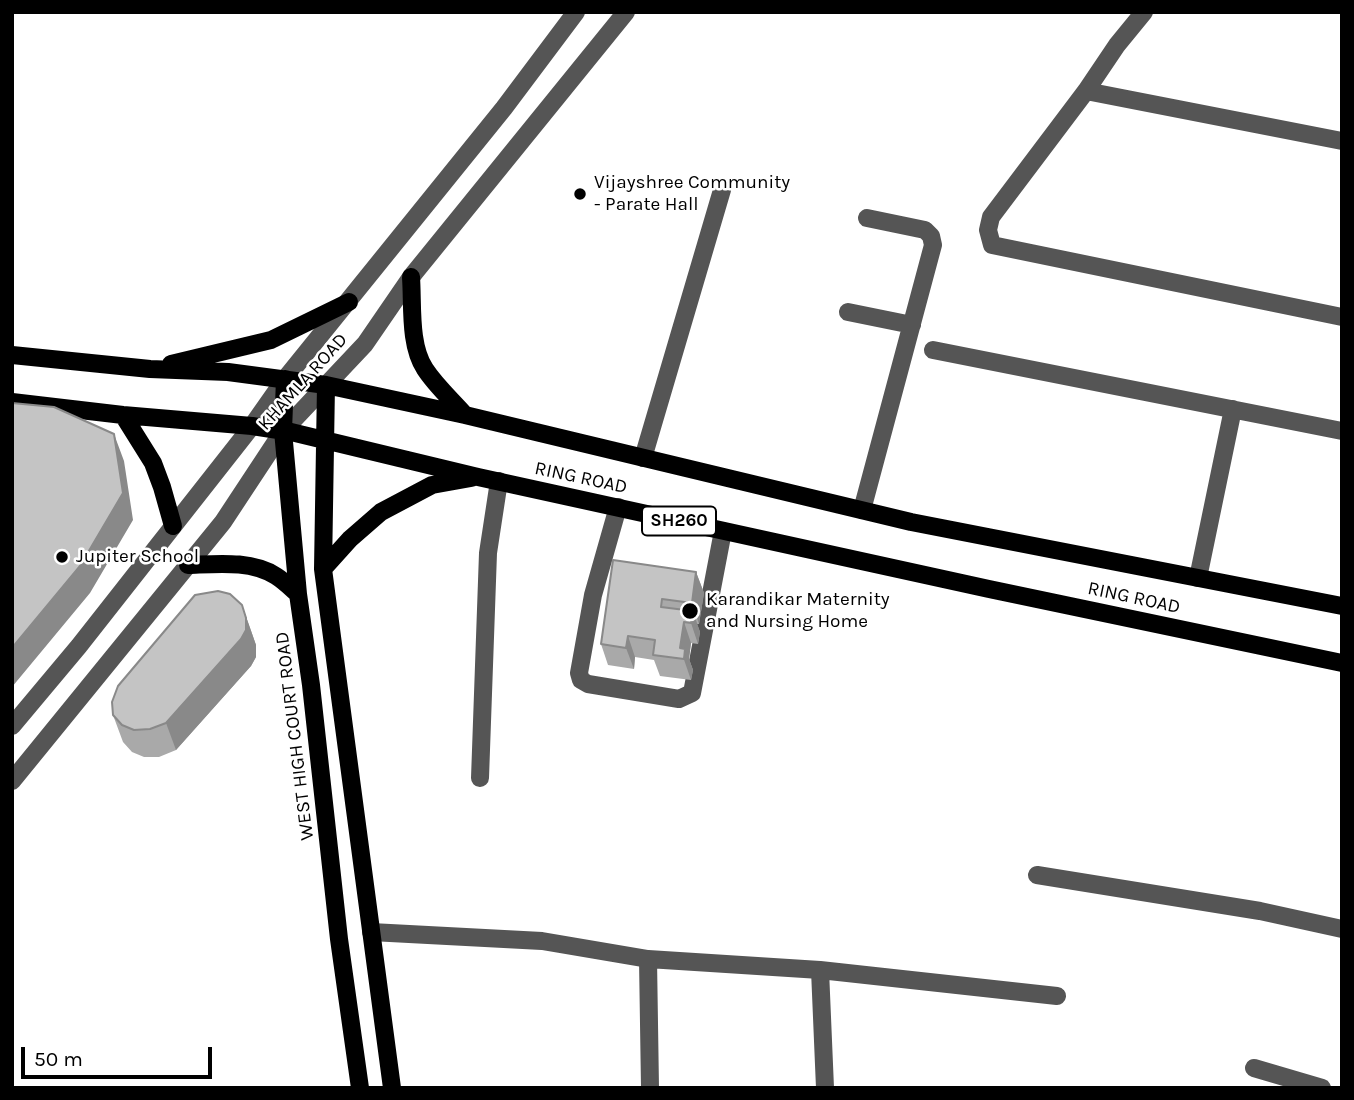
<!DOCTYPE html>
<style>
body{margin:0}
#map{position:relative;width:1354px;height:1100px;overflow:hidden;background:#fff;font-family:Karla,sans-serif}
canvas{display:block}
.frame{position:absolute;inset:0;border:14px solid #000;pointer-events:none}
.scale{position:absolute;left:21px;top:1047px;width:191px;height:32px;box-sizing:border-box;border:4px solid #000;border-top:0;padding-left:9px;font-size:21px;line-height:24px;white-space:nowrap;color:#000;-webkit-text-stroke:5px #fff;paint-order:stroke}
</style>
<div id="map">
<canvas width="1354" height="1100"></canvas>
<div class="frame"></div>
<div class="scale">50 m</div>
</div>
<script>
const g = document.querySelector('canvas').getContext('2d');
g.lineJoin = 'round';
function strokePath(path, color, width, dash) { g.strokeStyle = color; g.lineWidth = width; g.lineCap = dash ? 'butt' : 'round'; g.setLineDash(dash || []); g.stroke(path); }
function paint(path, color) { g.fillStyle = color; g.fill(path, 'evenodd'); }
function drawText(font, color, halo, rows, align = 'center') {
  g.font = font + ' Karla,sans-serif'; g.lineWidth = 5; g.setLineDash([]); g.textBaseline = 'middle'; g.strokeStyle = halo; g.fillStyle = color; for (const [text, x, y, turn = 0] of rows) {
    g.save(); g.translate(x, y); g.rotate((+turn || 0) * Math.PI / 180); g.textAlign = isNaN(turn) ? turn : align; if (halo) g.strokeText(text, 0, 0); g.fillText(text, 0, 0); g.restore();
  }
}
const minor = new Path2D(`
 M1144 12 1117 45 1086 91 991 217 988 230 992 245 1342 317
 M1086 91 1342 141
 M848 312 912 325
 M933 350 1342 431
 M643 458 722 190
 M618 507 593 595 579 673 581 680 588 684 679 699 692 693 723 531
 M862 510 933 245 931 236 925 230 867 218
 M1198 578 1233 409
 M12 726 79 646 252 426 285 379 504 108 576 12
 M480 778 488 553 499 481
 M12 781 223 522 283 431 365 344 411 277 626 12
 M1037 875 1260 911 1342 929
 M371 932 542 941 648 959 820 970 1057 996
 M648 959 650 1088
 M820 970 825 1088
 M1254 1068 1322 1088`);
const major = new Path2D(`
 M411 277C413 305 409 345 425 369 436 386 452 400 465 415
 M12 355 150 369 228 372 326 385 465 415 911 522 1342 606
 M171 364 271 340 349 302
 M285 379 283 431 298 594 311 685 339 939 360 1088
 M326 385 323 569 392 1088
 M12 402 123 415 252 426 291 432 478 477 989 589 1342 663
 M123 415 153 463 162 487 173 526
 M188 565C217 564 251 560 276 576 284 581 291 588 298 594
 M323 569 350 539 381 512 432 485 471 478`);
const wall = new Path2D(`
 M696 572 704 593 699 624H697L700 632 698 644 691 643 689 659 693 670 691 680 660 676 654 660 635 657 634 669 608 665 601 644Z
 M242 605 256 645V657L251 666 176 750 159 757H144L132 752 123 742 113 715Z`);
const shadedWall = new Path2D(`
 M114 434 124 461 133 520 90 593 12 687V648Z
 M696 572 704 593 699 624 692 603Z
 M242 605 256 645V657L251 666 176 750 166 723Z
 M693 611 700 632 698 644 691 623Z
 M684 622 691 643 689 659 693 670 691 680 680 648Z
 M628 636 635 657 634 669 626 648Z`);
const building = new Path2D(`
 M12 403 54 407 114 434 123 493 80 566 12 648Z
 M613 560 696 572 692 603 662 599 661 607 693 611 691 623 684 622 680 648 685 649 684 659 653 655 655 640 628 636 626 648 601 644Z
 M218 591 230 594 242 605 246 618V630L241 639 166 723 150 729 134 730 122 725 113 715 112 702 118 686 195 595Z`);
const markers = [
 [580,194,7,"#000"],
 [62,557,7,"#000"],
 [690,611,9,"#000"]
];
const shields = [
 [679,521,74]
];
const shieldNames = [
 ["SH260",679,521]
];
const poiNames = [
 ["Vijayshree Community",594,183],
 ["- Parate Hall",594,205],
 ["Jupiter School",76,557],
 ["Karandikar Maternity",706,600],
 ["and Nursing Home",706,622]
];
const streetNames = [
 ["KHAMLA ROAD",303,382,-48],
 ["RING ROAD",581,478,12],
 ["RING ROAD",1134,598,12],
 ["WEST HIGH COURT ROAD",295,736,-97]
];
strokePath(minor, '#555', 18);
strokePath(major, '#000', 18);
paint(wall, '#a9a9a9');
paint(shadedWall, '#898989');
paint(building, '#c4c4c4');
strokePath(building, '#898989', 2);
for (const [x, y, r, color] of markers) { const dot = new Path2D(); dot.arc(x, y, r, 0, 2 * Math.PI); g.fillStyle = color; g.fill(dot); strokePath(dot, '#fff', 2.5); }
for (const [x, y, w] of shields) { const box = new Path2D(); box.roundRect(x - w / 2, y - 14.5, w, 29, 5); g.fillStyle = '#fff'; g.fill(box); strokePath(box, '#000', 2); }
drawText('bold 18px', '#000', null, shieldNames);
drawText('19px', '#000', '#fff', poiNames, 'left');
drawText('19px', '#000', '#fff', streetNames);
</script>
